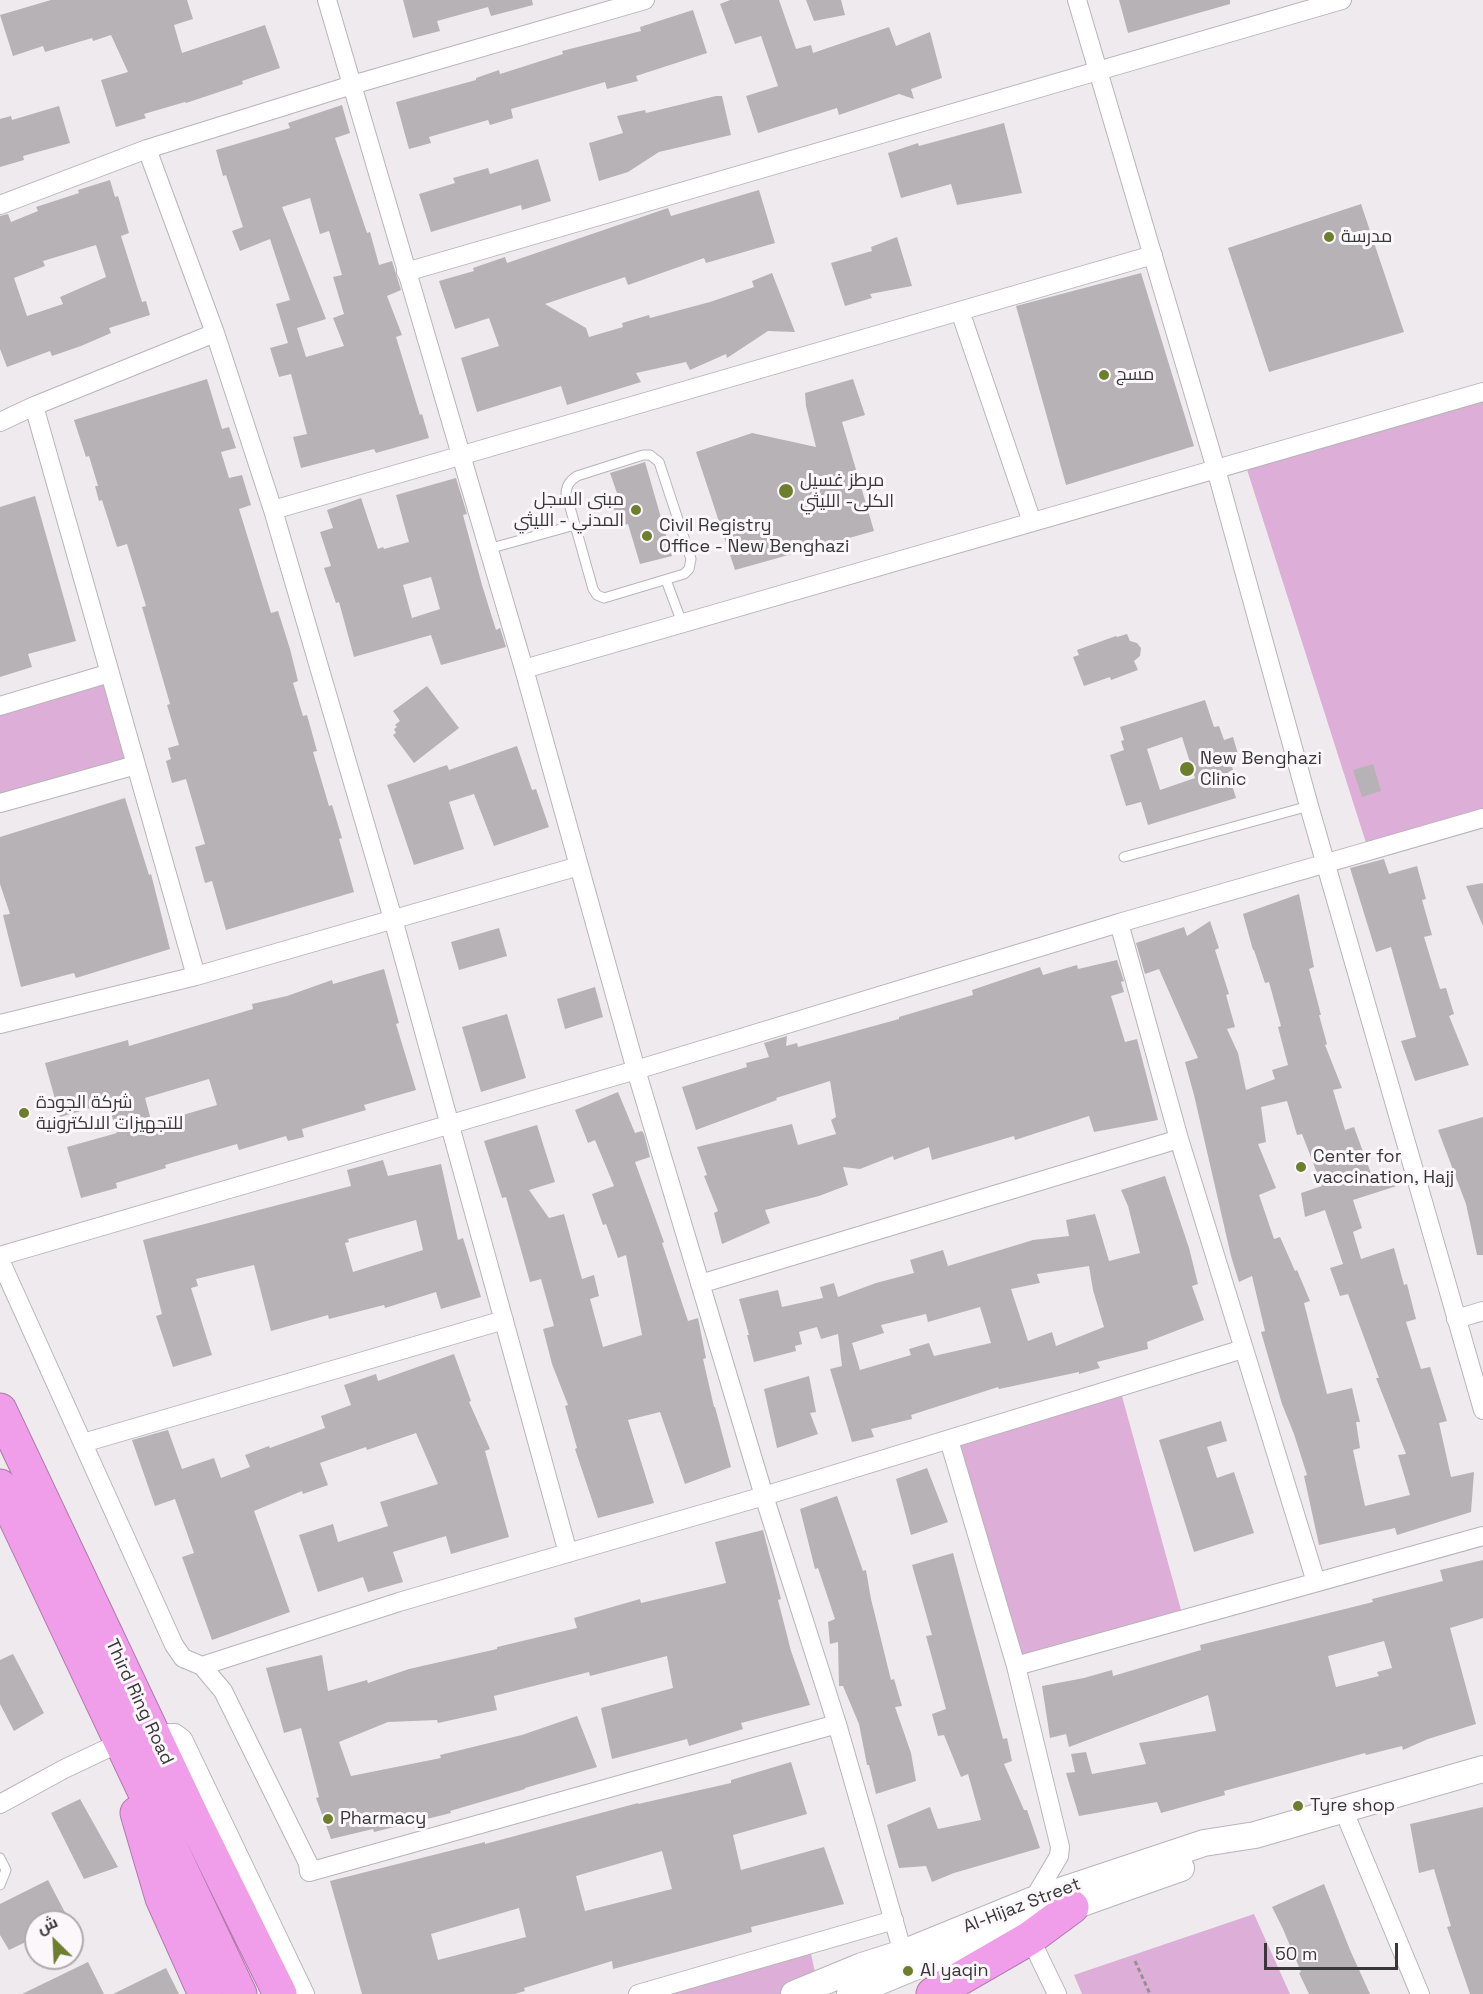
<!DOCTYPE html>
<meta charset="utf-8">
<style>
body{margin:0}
#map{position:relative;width:1483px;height:1994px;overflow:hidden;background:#efeaee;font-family:"Space Grotesk",Cairo,sans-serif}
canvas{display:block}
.north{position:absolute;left:24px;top:1910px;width:60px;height:60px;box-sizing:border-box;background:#fcf7fb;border:2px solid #aeabad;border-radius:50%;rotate:336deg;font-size:16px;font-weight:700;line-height:24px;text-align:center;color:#393839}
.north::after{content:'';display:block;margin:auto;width:21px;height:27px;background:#6d7e2d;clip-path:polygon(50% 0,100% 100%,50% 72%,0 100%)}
.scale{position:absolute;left:1264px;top:1943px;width:134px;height:27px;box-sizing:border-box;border:3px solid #393839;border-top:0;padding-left:8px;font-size:18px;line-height:21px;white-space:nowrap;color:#393839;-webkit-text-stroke:4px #fcf7fb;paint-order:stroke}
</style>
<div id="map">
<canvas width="1483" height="1994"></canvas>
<div class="north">ش</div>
<div class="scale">50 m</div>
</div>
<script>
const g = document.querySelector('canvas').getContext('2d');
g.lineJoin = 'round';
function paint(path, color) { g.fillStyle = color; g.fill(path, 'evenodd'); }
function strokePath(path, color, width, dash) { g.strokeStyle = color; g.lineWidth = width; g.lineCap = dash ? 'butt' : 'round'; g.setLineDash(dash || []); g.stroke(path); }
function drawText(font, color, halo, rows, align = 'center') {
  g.font = font + ' "Space Grotesk",Cairo,sans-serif'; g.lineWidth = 6; g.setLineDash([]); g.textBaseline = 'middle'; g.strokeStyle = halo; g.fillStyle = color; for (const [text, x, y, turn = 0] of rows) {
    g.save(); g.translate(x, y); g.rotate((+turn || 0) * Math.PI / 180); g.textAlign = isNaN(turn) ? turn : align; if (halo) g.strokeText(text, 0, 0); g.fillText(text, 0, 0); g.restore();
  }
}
const green = new Path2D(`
 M1483 386V814L1367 846 1243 457Z
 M114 673 139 764 0 801V706Z
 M1120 1389 1183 1617 1017 1665 949 1440Z
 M1254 1914 1290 1994H1082L1074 1975Z
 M809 1944 817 1982 790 1994H638Z`);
const building = new Path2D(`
 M51 0H187L193 19 174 25 182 53 265 25 280 68 242 81 243 84 186 103 185 102 144 114 146 118 116 127 101 80 128 72 111 35 93 41 92 38 45 52 43 46 13 56 0 15Z
 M403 0H532L533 5 491 16 488 7 437 21 440 31 413 38Z
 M730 0H779L796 49 811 45 813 53 889 27 896 46 930 32 942 78 911 89 914 99 899 94 839 115 837 108 758 133 746 96 778 86 761 36 735 44 720 4Z
 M806 0H841L845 15 814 21Z
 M1119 0H1230V4L1128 33Z
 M693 10 707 53 636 76 638 81 607 89 605 82 511 109 513 118 490 125 488 120 429 137 431 143 409 149 396 102 476 80V78L499 70 500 74 563 54 562 51 641 31 640 27Z
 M716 96H722L731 135 659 152 628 172 599 181 589 143 623 133 617 116 645 110 646 113Z
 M342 105 350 133 335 138 367 233 370 232 379 265 392 261 401 290 387 296 402 335 396 337 420 415 422 414 429 438 376 453 374 449 301 468 293 437 307 434 291 374 279 377 270 348 288 343 276 304 290 300 270 239 240 251 232 231 243 227 226 175 223 176 216 150 290 128 288 123ZM310 198 320 234 329 231 342 275 333 277 344 314 333 318 344 346 306 357 297 328 326 319 282 207Z
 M59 106 70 143 23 156 24 160 0 167V119L11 116 12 120Z
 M1004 123 1022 193 957 205 951 184 901 198 888 153 918 143 919 146Z
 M538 159 551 201 522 210 521 205 431 232 419 194 455 183 453 178 488 168 490 174Z
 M110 180 115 197 118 196 129 233 121 236 142 302 146 301 150 315 109 328 111 333 81 346 52 356 50 351 7 367 0 349V216L8 214 11 222 38 211 36 207 79 193 78 190ZM96 245 106 277 60 297 63 304 27 316 14 278 45 266 43 261Z
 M759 190 775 243 706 263 704 258 628 285 625 277 545 304 586 328 589 337 623 327 622 323 649 315 650 318 710 302 754 287 752 281 772 273 795 332 768 331 727 358 726 354 690 370 686 362 636 373 641 382 567 405 561 386 477 412 461 358 499 346 489 318 455 329 439 281 474 271 473 268 505 257 507 263 668 208 671 216Z
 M1361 204 1404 332 1269 372 1228 248Z
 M897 237 912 286 870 294 872 298 845 306 831 263 872 251 871 247Z
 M1141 273 1194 446 1066 485 1016 306Z
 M207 379 222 429 229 427 236 448 221 452 229 478 242 475 251 505 239 509 271 613 278 611 290 649 298 681 293 683 303 716 307 715 317 751 313 752 329 806 332 805 342 838 339 839 354 892 226 930 212 881 205 883 195 847 205 844 186 779 172 783 166 761 171 759 168 748 179 745 167 705 170 704 142 607 146 606 127 544 117 547 102 500 99 501 95 486H98L89 456 86 457 74 420Z
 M853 379 865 415 842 422 874 531 735 570 696 452 752 433 816 447 806 406 805 393Z
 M645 462 672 556 640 564 628 524 619 526 610 496 617 493 610 473Z
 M456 478 467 514 463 515 482 585 496 630 500 628 506 647 441 665 431 635 354 657 339 602 336 603 324 568 331 566 320 532 333 528 327 510 361 498 378 549 383 547 384 549 409 542 396 495ZM431 577 440 609 412 618 403 585Z
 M35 496 76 641 28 654 32 667 0 677V507Z
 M1127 634 1130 641 1137 643 1141 648 1140 656 1134 661 1138 670 1111 680 1110 677 1084 686 1073 657 1079 655 1077 650 1116 636 1117 637Z
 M427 686 459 728 414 763 393 735 396 733 394 729 397 727 395 725 400 721 393 711Z
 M1205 700 1214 727 1219 726 1224 740 1233 737 1238 754 1229 757 1233 770 1228 772 1236 798 1148 825 1141 802 1126 806 1110 755 1124 750 1121 741 1124 740 1120 727ZM1182 737 1195 778 1160 790 1147 749Z
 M517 746 532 790 536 789 549 827 494 846 474 794 449 802 464 849 414 865 387 785 447 765 449 770Z
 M1373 764 1381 791 1362 797 1353 770Z
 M125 798 149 875 151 874 170 949 76 978 74 973 21 987 3 915 10 914 0 884V837Z
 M1384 859 1389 874 1417 866 1426 899 1422 900 1432 935 1424 937 1440 989 1446 988 1454 1014 1449 1016 1469 1065 1415 1081 1401 1041 1416 1037 1391 947 1376 952 1350 868Z
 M1483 883V926L1466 886Z
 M1299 894 1314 967 1309 969 1321 1015H1319L1327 1044 1325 1045 1342 1088 1333 1090 1345 1130 1354 1127 1373 1179 1403 1172 1406 1183 1353 1200 1362 1228 1353 1232 1361 1259 1394 1248 1404 1285 1407 1284 1416 1319 1406 1322 1421 1369 1430 1367 1447 1421 1439 1423 1451 1477 1474 1472 1471 1512 1397 1535 1395 1528 1319 1545 1304 1476 1307 1475 1294 1434 1282 1404 1261 1332 1265 1331 1252 1276 1239 1282 1231 1256 1194 1095 1185 1062 1198 1058 1159 969 1145 974 1136 943 1184 927 1187 936 1210 921 1219 948 1215 950 1229 994 1226 995 1235 1027 1227 1029 1238 1053 1246 1090 1275 1079 1272 1070 1288 1065 1278 1027 1281 1026 1269 982 1265 983 1254 950H1253L1243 914ZM1287 1101 1297 1135 1302 1134 1322 1186 1301 1193 1305 1217 1325 1210 1343 1264 1330 1268 1340 1296 1348 1294 1379 1378H1376L1406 1454 1398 1455 1410 1495 1365 1506 1353 1450 1360 1448 1356 1422H1360L1352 1388 1327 1394 1304 1303 1310 1301 1297 1270 1295 1271 1280 1237 1274 1239 1259 1195 1276 1188 1258 1144 1266 1142 1261 1107Z
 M499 928 507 956 459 970 451 942Z
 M1117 960 1124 981 1121 982 1124 992 1111 996 1125 1042 1137 1039 1158 1120 1094 1132 1089 1116 1015 1140 1014 1136 932 1160 929 1147 894 1160 893 1156 860 1169 843 1167 848 1185 819 1196 765 1210 770 1223 722 1244 714 1213 718 1211 704 1176 707 1175 697 1147 792 1124 798 1145 836 1134 831 1120 836 1117 830 1081 776 1098 777 1100 696 1130 682 1087 747 1067 746 1063 769 1057 764 1043 787 1036 786 1046 797 1043 798 1047 899 1019V1017L973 995 972 990 1040 967 1043 975 1077 965 1078 969Z
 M384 969 399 1023 396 1024 416 1090 364 1105 366 1110 302 1129 304 1137 288 1141 286 1136 239 1150 237 1144 165 1165 166 1168 116 1183 117 1188 81 1198 67 1147 117 1133 108 1103 60 1117 45 1063 128 1040 129 1046 253 1009 252 1004 287 996 332 980 333 984ZM209 1079 217 1105 152 1124 145 1098Z
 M595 987 603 1017 565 1029 557 999Z
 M507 1014 526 1078 481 1092 462 1027Z
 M618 1092 635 1133 642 1131 644 1134 650 1157 635 1162 664 1242 662 1243 688 1321 698 1318 706 1358 703 1359 714 1407H715L731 1467 685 1484 660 1412 628 1420 654 1503 598 1518 575 1449 577 1448 565 1406 568 1405 552 1364 543 1329 554 1326 541 1279 530 1282 506 1197 502 1198 484 1141 537 1125 555 1182 529 1190 549 1218 564 1214 582 1279 594 1275 599 1296 590 1299 603 1347 642 1335 626 1255 618 1258 606 1224 603 1225 592 1194 614 1186 595 1140 588 1143 575 1110Z
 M1483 1117V1255H1477L1466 1204 1438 1130Z
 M383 1160 388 1176 441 1164 458 1240 463 1238 481 1297 441 1309 436 1292 385 1308 384 1305 329 1319 328 1315 271 1331 254 1265 196 1279 198 1286 191 1288 212 1355 173 1367 156 1316 162 1314 143 1240 351 1186 347 1170ZM416 1220 423 1250 353 1272 345 1243 349 1242 348 1239Z
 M1165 1176 1189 1248 1198 1284 1192 1286 1204 1320 1147 1342 1148 1349 1097 1362 1100 1368 1079 1374V1372L999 1389 998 1387 911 1415 912 1419 871 1429 874 1437 852 1442 830 1369 842 1366 838 1334 821 1339 817 1327 799 1332 802 1344 795 1346 796 1351 754 1362 747 1335H749L739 1299 778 1290 782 1307 823 1298 820 1287 834 1283 838 1297 876 1283 914 1273 910 1260 943 1250 948 1266 1033 1240 1069 1236 1066 1220 1095 1214 1109 1261 1140 1253 1128 1206 1121 1190ZM1089 1266 1093 1290 1104 1327 1056 1346 1052 1332 1028 1341 1011 1289 1040 1283 1037 1274ZM980 1307 991 1343 934 1356 929 1343 909 1349 911 1355 860 1370 852 1343 884 1333 881 1325 926 1314 928 1322Z
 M454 1354 471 1401 469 1402 490 1449 485 1451 509 1537 451 1554 446 1536 393 1552 403 1582 368 1592 363 1577 318 1592 299 1535 333 1524 338 1542 388 1526 380 1502 438 1484 416 1433 367 1450 366 1447 320 1463 328 1485 303 1494 302 1491 254 1511 290 1612 212 1640 182 1557 194 1553 175 1499 155 1506 132 1440 168 1430 182 1469 214 1458 221 1478 250 1467 245 1455 269 1446 270 1448 325 1428 321 1416 351 1405 344 1385 376 1374 378 1381Z
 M809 1376 816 1412 810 1413 818 1434 777 1448 764 1389Z
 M1221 1421 1227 1441 1207 1447 1217 1478 1234 1472 1254 1533 1194 1552 1159 1440Z
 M927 1468 948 1522 911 1535 896 1479Z
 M837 1496 863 1571 866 1570 871 1599 891 1680 894 1679 902 1706 895 1707 911 1753 916 1781 876 1794 869 1765H867L859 1724 843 1686H839L838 1642 830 1644 828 1622 835 1619 818 1568 815 1569 800 1509Z
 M763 1530 781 1599 778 1600 791 1651 810 1705 741 1723 743 1729 689 1746 687 1739 612 1759 601 1708 673 1688 667 1656 590 1676 589 1672 494 1696 497 1710 438 1723 437 1720 388 1722 339 1742 351 1776 441 1758 440 1755 522 1735 577 1716 597 1767 525 1788V1789L450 1811 451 1813 374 1832 373 1829 331 1839 316 1798 319 1797 301 1728 284 1733 266 1668 322 1655 328 1691 367 1680 368 1683 409 1669 497 1649V1647L577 1628 574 1618 640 1599 641 1603 726 1583 715 1542Z
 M953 1553 1003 1739 1007 1738 1012 1761 1004 1764 1024 1810H1027L1040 1848 954 1873 932 1882 926 1866 899 1868 887 1825 930 1807 938 1829 981 1820 968 1774 961 1777 944 1735 938 1736 932 1714 946 1709 926 1636 932 1635 912 1565Z
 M1483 1560V1618L1450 1628 1476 1724 1428 1739 1403 1750 1402 1746 1366 1755 1365 1753 1224 1791 1225 1795 1161 1813 1157 1802 1079 1816 1066 1773 1075 1772 1071 1754 1086 1752 1092 1774 1146 1764 1139 1743 1216 1731 1208 1695 1069 1747 1066 1734 1050 1738 1042 1686 1084 1678 1112 1670 1113 1676 1201 1650 1200 1645 1373 1602 1372 1599 1443 1581 1440 1570ZM1384 1641 1392 1668 1377 1672 1379 1676 1336 1687 1328 1656Z
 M13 1654 44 1713 14 1731 0 1704V1660Z
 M791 1762 807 1814 733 1835 741 1870 824 1847 844 1904 751 1927 752 1932 613 1969 612 1961 524 1988 525 1991 515 1994H362L330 1881 485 1842V1844L638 1803V1804L731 1783V1780ZM662 1851 672 1889 585 1911 576 1876ZM519 1908 526 1937 438 1960 431 1934Z
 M80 1799 118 1867 84 1879 51 1813Z
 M1483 1807V1994H1470L1447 1927 1451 1926 1434 1869 1419 1873 1410 1824Z
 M48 1880 70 1922H36V1937L9 1950 0 1935V1904Z
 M1324 1884 1350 1950 1370 1994H1309L1299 1973 1301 1972 1283 1929 1272 1907Z
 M88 1962 104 1994H22Z
 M166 1968 179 1994H113Z`);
const path = new Path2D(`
 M1135 1961 1150 1994`);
const lane = new Path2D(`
 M643 455H650L659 462 691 559 689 569 684 574 604 598 597 595 593 589 566 493C567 484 570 481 577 476Z
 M488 549 575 525
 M666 580 682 623
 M1124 857 1309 806
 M0 1858 6 1870 0 1885`);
const street = new Path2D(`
 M327 0 524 669 636 1070 764 1496 837 1724 903 1953
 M1077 0 1216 469 1309 806 1483 1410
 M147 149 215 333 273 510 393 919 568 1553
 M0 205 147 149 352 85 645 0
 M406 272 1342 0
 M960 311 1032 522
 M34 406 196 976
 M0 422 34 406 215 333
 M273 510 1153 255
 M524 669 1483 392
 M0 706 110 673
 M0 803 136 765
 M1119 923 1483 818
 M0 1024 196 976 579 866
 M0 1256 636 1070 1119 923 1179 1139 1316 1582
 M0 1260 174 1645 183 1658 202 1666 223 1691 308 1863 309 1872 837 1724
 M700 1284 1179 1139
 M1456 1319 1483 1311
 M949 1440 1016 1666 1060 1847 1059 1856 1033 1900
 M83 1443 504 1320
 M202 1666 399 1602 764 1496 1243 1349
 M1016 1666 1483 1536
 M155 1733H175L183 1739 305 1994
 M0 1804 64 1769 121 1742
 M1343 1809 1420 1994
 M1030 1938 1057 1994
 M638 1994 894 1920`);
const secondary = new Path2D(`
 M794 1994 862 1966 903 1953 1033 1900 1204 1843 1255 1835 1483 1769
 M850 1994C958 1947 1070 1907 1181 1868`);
const highway = new Path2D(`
 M0 1410 193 1818 280 1994
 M0 1486 240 1994
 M137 1813 162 1898 205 1994
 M933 1994 1030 1938 1072 1907`);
const markers = [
 [1329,237,6,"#6d7e2d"],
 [1104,375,6,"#6d7e2d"],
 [786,491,8,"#6d7e2d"],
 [636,510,6,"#6d7e2d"],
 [647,536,6,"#6d7e2d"],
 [1187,769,8,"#6d7e2d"],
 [24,1113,6,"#6d7e2d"],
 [1301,1167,6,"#6d7e2d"],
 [1298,1806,6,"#6d7e2d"],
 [328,1819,6,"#6d7e2d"],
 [908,1971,6,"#6d7e2d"]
];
const poiNames = [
 ["مدرسة",1341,237],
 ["مسج",1116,375],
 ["مرطز غسيل",800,481],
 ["الكلى- الليثي",800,502],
 ["مبنى السجل",624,500,"right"],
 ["المدني - الليثي",624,521,"right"],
 ["Civil Registry",659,526],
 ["Office - New Benghazi",659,547],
 ["New Benghazi",1200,759],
 ["Clinic",1200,780],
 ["شركة الجودة",36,1103],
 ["للتجهيزات الالكترونية",36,1124],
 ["Center for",1313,1157],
 ["vaccination, Hajj",1313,1178],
 ["Tyre shop",1310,1806],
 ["Pharmacy",340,1819],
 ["Al yaqin",920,1971]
];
const streetNames = [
 ["Third Ring Road",139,1702,65],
 ["Al-Hijaz Street",1022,1906,-21]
];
paint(green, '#ddafd8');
paint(building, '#b7b2b6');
strokePath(lane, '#b8b4b8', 11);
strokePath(street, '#b8b4b8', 20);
strokePath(secondary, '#b8b4b8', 28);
strokePath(highway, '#b07aab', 35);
strokePath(path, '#949193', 3, [4.5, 3]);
strokePath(lane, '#fff', 9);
strokePath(street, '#fff', 18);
strokePath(secondary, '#fff', 26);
strokePath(highway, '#f09ee9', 33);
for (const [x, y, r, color] of markers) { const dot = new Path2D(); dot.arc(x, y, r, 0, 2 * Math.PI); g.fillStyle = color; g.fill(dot); strokePath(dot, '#fcf7fb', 2); }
drawText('18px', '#393839', '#fcf7fb', poiNames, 'left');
drawText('18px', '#393839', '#fcf7fb', streetNames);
</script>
